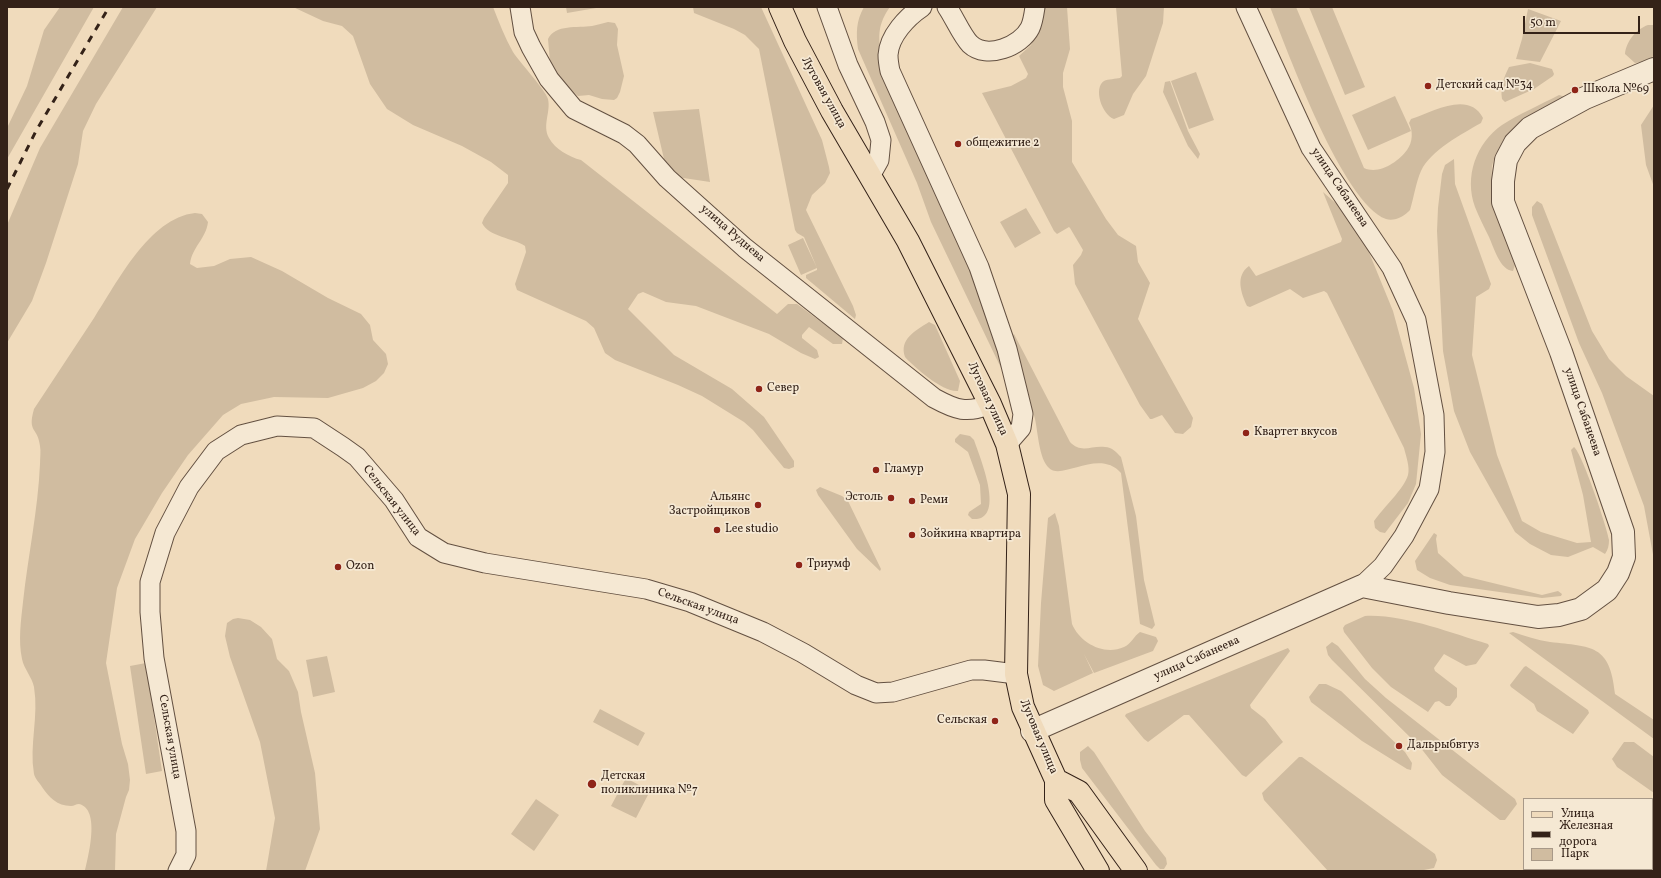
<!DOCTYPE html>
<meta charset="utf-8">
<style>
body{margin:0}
#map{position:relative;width:1661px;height:878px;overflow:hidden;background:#f0dbbc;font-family:Vollkorn,serif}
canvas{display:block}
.frame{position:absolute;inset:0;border:8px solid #342218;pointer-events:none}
.legend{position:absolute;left:1523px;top:798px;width:130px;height:72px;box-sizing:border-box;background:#f5e8d3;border:1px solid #a89988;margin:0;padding:5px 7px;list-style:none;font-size:12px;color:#342218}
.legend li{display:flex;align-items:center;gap:8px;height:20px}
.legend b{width:20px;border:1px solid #a89988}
.scale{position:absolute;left:1523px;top:16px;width:117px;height:18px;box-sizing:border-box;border:2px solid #342218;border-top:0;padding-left:5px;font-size:12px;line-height:14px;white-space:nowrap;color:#342218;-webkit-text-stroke:3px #f5e8d3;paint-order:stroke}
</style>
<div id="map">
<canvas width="1661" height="878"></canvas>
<div class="frame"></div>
<ul class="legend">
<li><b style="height:5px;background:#f0dbbc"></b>Улица</li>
<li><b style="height:5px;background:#342218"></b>Железная дорога</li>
<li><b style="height:11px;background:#d0bca0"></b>Парк</li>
</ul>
<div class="scale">50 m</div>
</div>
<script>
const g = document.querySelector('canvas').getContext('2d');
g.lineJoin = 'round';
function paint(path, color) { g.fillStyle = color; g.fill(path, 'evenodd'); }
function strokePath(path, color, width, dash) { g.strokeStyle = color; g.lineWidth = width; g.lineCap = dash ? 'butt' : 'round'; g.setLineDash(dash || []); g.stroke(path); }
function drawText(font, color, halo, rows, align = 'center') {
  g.font = font + ' Vollkorn,serif'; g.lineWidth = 3.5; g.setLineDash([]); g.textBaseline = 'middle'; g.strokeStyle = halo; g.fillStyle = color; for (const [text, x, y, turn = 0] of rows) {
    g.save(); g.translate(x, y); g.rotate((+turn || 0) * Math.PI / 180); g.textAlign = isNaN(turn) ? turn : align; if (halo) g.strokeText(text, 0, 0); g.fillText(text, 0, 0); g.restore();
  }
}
const green = new Path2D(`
 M60 7H94L7 159V128L27 86 44 30Z
 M123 7H157L96 104 83 131 78 164 46 263 32 301 7 343V225L40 148Z
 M293 7H493C499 22 505 38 513 52 520 63 545 89 548 99 551 112 542 125 549 138 555 149 569 157 581 160L777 314 788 304H797L843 338 842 344H833L809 327 802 335V338L817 350 819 357 815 359 801 353 769 334 696 306 666 302 643 292 638 294 628 309 674 355 732 389 764 417 794 461V467L789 469 784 468 753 430 744 422 702 396 678 385 615 360 605 353 594 328 586 321 517 290 515 284 526 252 525 246C513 238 489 237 482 223L484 218 508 183V175L491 162 462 146 413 125 387 109 370 84 353 36 342 26 323 21Z
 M566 7H602L567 13Z
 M693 7H761L822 140 829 167 830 173 825 183 812 195 806 210 853 306 856 315 855 319 806 278V275L817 270V268L804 237 797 233 795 230 759 49 745 35 734 29 694 13Z
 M864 7H890C878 24 878 35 881 55L974 278 1003 366 1001 368 931 222 917 183 858 49C856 33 856 21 864 7Z
 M1043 7H1067L1070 49 1063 73V87L1072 121V162L1106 219 1118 235 1136 246 1138 262 1150 283 1138 319 1193 418 1191 427 1183 434 1175 433 1162 415 1152 419H1150L1140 405 1075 284 1073 265 1081 255 1083 250 1070 228 1069 227 1057 234 1054 231 982 93 1011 86 1026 78 1028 74 1019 56 1031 45Z
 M1116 7H1164L1163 23 1146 76 1133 94 1124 115 1114 119C1102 115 1093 88 1104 81 1108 79 1116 79 1120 78L1122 76Z
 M1270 7H1296L1364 168C1379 175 1398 162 1407 150 1413 142 1413 131 1409 123L1411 119C1432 112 1469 90 1483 118L1481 123C1462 134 1431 150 1421 171 1416 182 1414 197 1410 210 1405 216 1394 222 1386 219 1343 204 1287 50 1270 7Z
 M1309 7H1332L1365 87 1345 95Z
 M1528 9 1561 21 1540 62 1516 59 1522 39Z
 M608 22 615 23 618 29 617 45 624 76 620 92 617 98 614 100 602 99 589 95 578 96 561 82 550 62 548 39C555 24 578 28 592 26 598 25 603 23 608 22Z
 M1648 25H1654V56L1642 62 1635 63 1625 54C1626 42 1636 29 1648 25Z
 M1530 63 1552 69 1554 74 1553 76 1534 89 1505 102 1502 99C1500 87 1504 77 1509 67Z
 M1196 72 1214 120 1189 129 1171 81Z
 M1170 81 1188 131 1200 154 1198 159 1188 146 1163 92 1165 82Z
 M1559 95 1566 97 1506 139 1495 155 1492 166 1491 193 1515 265 1513 271C1500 270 1494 248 1489 237 1484 227 1479 217 1475 207 1464 177 1476 143 1502 125 1519 114 1540 105 1559 95Z
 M1395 96 1411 131 1368 150 1352 115Z
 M1654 105V187L1646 165 1641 125Z
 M699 109 710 182 677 177 664 159 653 112Z
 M1454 159 1455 184 1491 284 1489 289 1476 297 1472 355 1497 455 1522 521 1541 532 1577 543 1591 542 1583 495 1571 450 1574 447C1582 453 1607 527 1609 540 1609 545 1608 550 1605 554L1593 547 1568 557 1551 555 1530 544 1515 532 1470 452 1454 411 1443 351 1437 231 1438 208 1442 174 1445 165Z
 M1323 192 1340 207 1366 245 1393 311 1414 388 1421 434 1416 484 1408 503 1385 533 1380 532 1375 528 1374 521C1382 509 1404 489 1408 475 1410 467 1406 456 1404 448L1327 293 1324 291 1303 298 1290 289 1250 307 1247 306C1241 293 1235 276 1249 266L1256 276 1341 242 1342 239Z
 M1537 201 1542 204 1592 331 1609 359 1626 376 1654 396V560L1644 506 1602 393 1579 343 1532 215V207Z
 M1026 208 1041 233 1015 248 1000 222Z
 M195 213 202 214 208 222C206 239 192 247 190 264L197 268 214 266 230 259 251 257 282 271 328 298 361 314 370 325 373 340 386 354 388 364 384 373 376 381 363 388 328 398 274 397 241 404 223 415 188 455 162 493 135 539 117 588 106 663 122 744 128 764 130 780 129 790 126 797 116 834 115 871H85C88 857 101 809 79 804 76 804 74 806 71 806 57 806 49 797 42 787 40 783 35 779 34 774 29 745 39 716 34 687 32 677 24 669 22 659 18 641 21 620 23 602 28 556 38 510 40 464 40 458 41 451 40 446 38 427 27 433 34 409 54 379 74 348 94 318 117 283 149 218 195 213Z
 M803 238 817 268 801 275 788 245Z
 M929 322 935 325 960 381 958 391C944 393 915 368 905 357 899 339 915 331 929 322Z
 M1014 334 1070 442C1081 454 1092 445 1105 447 1112 447 1117 453 1121 457L1136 516 1144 580 1155 625 1152 629 1140 624 1121 473C1099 448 1062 481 1049 468 1039 459 1038 432 1035 419 1028 391 1019 364 1012 337Z
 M960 434 970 436 974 440C979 455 1002 509 981 518 979 519 975 519 972 519L968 515 969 512 981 504 980 485 968 452 955 442V439Z
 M820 487 842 496 848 501 881 569 880 571 857 549 818 495 816 490Z
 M1055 513 1059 526 1072 624C1080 643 1104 656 1124 647 1131 644 1134 636 1140 632L1156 637 1158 641 1153 651 1094 673 1084 654 1093 673 1054 691 1043 685 1038 666 1041 603 1048 518Z
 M1434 533 1437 535 1436 539 1438 553 1464 576 1542 595 1558 591 1562 594 1561 596 1542 598 1450 585 1430 578 1417 570 1415 561Z
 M1365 616C1404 614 1450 633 1488 644L1489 646 1476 664 1466 666 1444 654 1434 668 1435 671 1457 688V697L1450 706H1446L1439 701 1435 702 1428 712 1391 687 1372 668 1344 632 1343 628 1345 625Z
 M238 618 250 620 261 627 272 639 277 659 289 671 298 692 301 712 315 773 320 829 305 871H266L275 818 260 742 230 657 225 636 227 623 233 619Z
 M1513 632C1525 636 1537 640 1550 642 1592 647 1610 644 1615 694L1654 720V739L1509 633Z
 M1332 642 1338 646 1365 679 1386 698 1515 799 1517 804 1505 820H1500L1442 775 1420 747 1332 660 1328 655 1326 647Z
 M1288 648 1290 651 1250 705 1251 708 1265 719 1283 742 1246 777 1242 775 1189 715H1184L1148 742 1144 739 1125 716 1126 714Z
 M327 656 335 692 313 697 306 660Z
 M146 663 162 771 146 774 130 666Z
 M1526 666 1588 710 1589 713 1573 734 1537 711 1534 704 1511 687 1510 685 1524 667Z
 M1319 684H1326L1341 691 1405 752 1412 763 1411 770 1407 769 1362 741 1311 702 1309 697Z
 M600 709 645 733 638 746 593 722Z
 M1624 742H1634L1654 757V793L1617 767 1612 759Z
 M1088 746 1094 752 1145 831 1166 858 1167 864 1164 869H1160L1156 865 1082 768 1080 760V752Z
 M1299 757H1302L1435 854 1437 860 1434 868 1419 871H1328L1264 800 1262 793Z
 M626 778 650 791 636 818 611 806Z
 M536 799 559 815 534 851 511 834Z
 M1652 868 1654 871H1612L1609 869Z`);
const minor = new Path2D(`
 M520 7 524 32 531 47 549 79 574 109 624 134 637 144 667 178 745 248 934 398C956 410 967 414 990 404
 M827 7 848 65 875 122 881 140 879 160 870 176
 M922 7C907 17 889 36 888 55 888 60 889 66 890 71L979 267 1007 349 1023 414 1021 428 1007 444
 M947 7C954 17 962 36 970 44 987 60 1021 46 1030 28 1033 22 1034 14 1035 7
 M1246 7 1311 148 1392 268 1416 320 1434 415 1435 452 1429 489 1404 536 1383 566 1362 586
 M178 871 186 855V831L154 658 150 612V582L165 533 189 487 216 451 241 435 277 426 314 428 343 447 357 457 394 500 418 537 444 553 485 563 646 589 690 602 763 632 803 653 856 685 876 693 893 692 971 670H984L1016 674`);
const tertiary = new Path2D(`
 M1032 731 1362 586 1449 603 1538 617 1559 615 1581 609 1607 590 1618 573 1624 557 1623 532 1561 352 1503 202V181L1506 160 1515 143 1530 128 1585 98 1654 69`);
const primary = new Path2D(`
 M780 7 795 41 832 111 908 241 990 404 1007 444 1019 494 1016 674 1023 707 1056 780V800L1098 871
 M1056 780 1079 792 1136 871`);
const rail = new Path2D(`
 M7 189 36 131 109 7`);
const markers = [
 [1428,86,4,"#8f2418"],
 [1575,90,4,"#8f2418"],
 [958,144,4,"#8f2418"],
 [759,389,4,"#8f2418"],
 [1246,433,4,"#8f2418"],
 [876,470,4,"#8f2418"],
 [891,498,4,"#8f2418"],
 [912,501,4,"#8f2418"],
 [758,505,4,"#8f2418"],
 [717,530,4,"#8f2418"],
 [912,535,4,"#8f2418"],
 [799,565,4,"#8f2418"],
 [338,567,4,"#8f2418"],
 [995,721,4,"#8f2418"],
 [1399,746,4,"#8f2418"],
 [592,784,5,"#8f2418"]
];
const poiNames = [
 ["Детский сад №34",1436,86],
 ["Школа №69",1583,90],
 ["общежитие 2",966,144],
 ["Север",767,389],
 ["Квартет вкусов",1254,433],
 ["Гламур",884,470],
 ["Альянс",750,498,"right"],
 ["Застройщиков",750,512,"right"],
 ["Эстоль",883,498,"right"],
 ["Реми",920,501],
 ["Lee studio",725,530],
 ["Зойкина квартира",920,535],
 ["Триумф",807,565],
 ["Ozon",346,567],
 ["Сельская",987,721,"right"],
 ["Дальрыбвтуз",1407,746],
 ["Детская",601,777],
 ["поликлиника №7",601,791]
];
const streetNames = [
 ["Луговая улица",823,93,61],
 ["улица Сабанеева",1339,188,56],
 ["улица Руднева",732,234,41],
 ["Луговая улица",987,399,65],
 ["улица Сабанеева",1582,412,71],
 ["Сельская улица",391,501,52],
 ["Сельская улица",698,607,20],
 ["улица Сабанеева",1197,659,-24],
 ["Сельская улица",169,737,80],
 ["Луговая улица",1038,737,67]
];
paint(green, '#d0bca0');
strokePath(minor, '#635041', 21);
strokePath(tertiary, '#635041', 24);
strokePath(primary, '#342218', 24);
strokePath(minor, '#f5e8d3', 19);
strokePath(tertiary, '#f5e8d3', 22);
strokePath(primary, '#f0dbbc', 22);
strokePath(rail, '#342218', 3, [7, 7]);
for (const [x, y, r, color] of markers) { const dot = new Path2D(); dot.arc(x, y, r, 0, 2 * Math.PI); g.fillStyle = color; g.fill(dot); strokePath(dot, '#f5e8d3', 1.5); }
drawText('12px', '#342218', '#f5e8d3', poiNames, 'left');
drawText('12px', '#342218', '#f5e8d3', streetNames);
</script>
